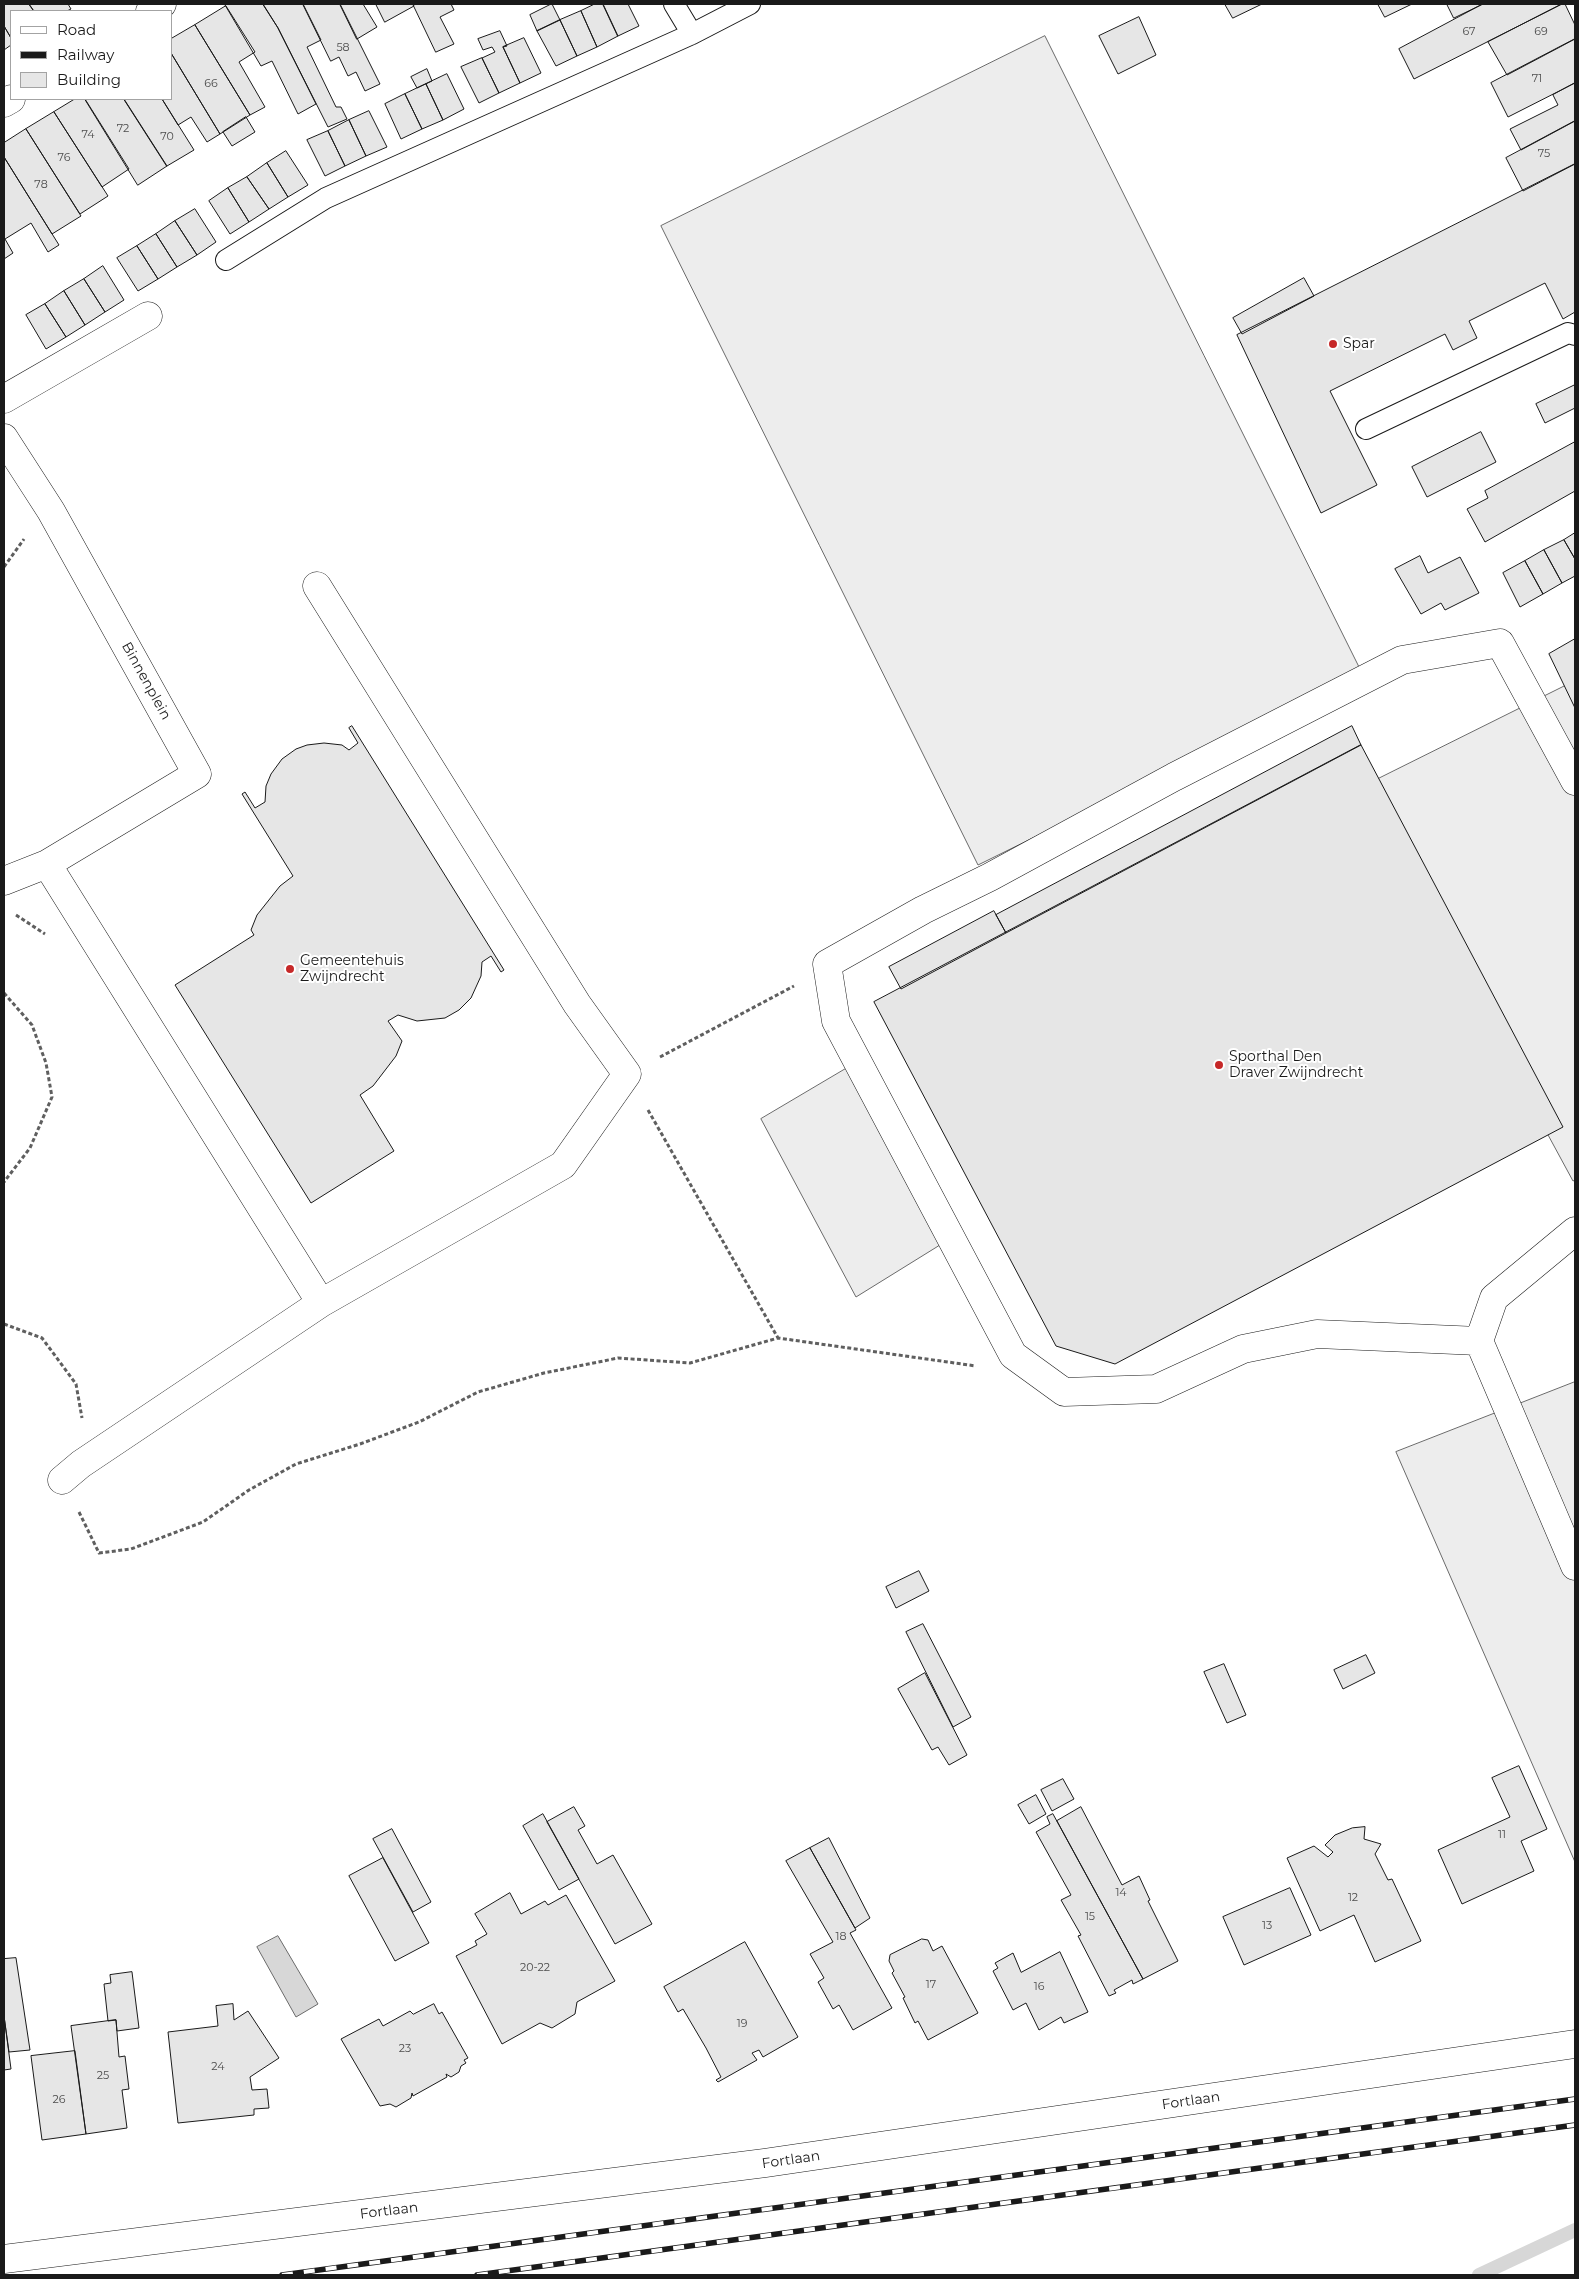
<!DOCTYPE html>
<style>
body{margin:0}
#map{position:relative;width:1579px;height:2279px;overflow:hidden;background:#fff;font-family:Montserrat,sans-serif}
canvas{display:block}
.frame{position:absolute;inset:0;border:5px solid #1a1a1a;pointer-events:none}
.legend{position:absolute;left:10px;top:10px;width:162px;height:90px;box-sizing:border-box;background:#fff;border:1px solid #a3a3a3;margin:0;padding:6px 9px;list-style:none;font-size:15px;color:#1a1a1a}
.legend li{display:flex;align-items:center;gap:10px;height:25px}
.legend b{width:25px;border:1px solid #a3a3a3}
</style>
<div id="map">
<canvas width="1579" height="2279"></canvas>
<div class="frame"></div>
<ul class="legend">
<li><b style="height:6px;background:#fff"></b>Road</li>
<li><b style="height:6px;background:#1a1a1a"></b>Railway</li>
<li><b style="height:14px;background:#e6e6e6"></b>Building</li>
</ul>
</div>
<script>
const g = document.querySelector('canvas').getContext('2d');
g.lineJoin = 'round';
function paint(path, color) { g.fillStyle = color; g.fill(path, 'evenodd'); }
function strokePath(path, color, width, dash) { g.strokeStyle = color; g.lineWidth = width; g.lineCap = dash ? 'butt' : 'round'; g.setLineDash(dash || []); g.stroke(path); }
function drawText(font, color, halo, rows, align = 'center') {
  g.font = font + ' Montserrat,sans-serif'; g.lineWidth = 4; g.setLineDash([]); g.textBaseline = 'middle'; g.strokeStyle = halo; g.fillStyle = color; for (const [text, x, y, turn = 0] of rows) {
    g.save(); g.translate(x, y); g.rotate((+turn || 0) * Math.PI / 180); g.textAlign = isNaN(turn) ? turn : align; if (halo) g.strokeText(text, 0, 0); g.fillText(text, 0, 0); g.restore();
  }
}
const built = new Path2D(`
 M1045 36 1363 675 978 865 661 226Z
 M1573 682 1575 688V1180L1573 1181 1360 788Z
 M854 1064 948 1240 856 1297 761 1119Z
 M1575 1382V1862L1396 1452Z`);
const water = new Path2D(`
 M278 1936 318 2004 296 2017 257 1947Z`);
const stream = new Path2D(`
 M1479 2275 1575 2230`);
const building = new Path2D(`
 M4 4H29L34 11H11V38L4 26Z
 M29 4H68L71 9 67 11H34Z
 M228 4H263L278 28 316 104 298 114 272 61 261 66 225 5Z
 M263 4H303L321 40 307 47 336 107H341L347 119 328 127 278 28Z
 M303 4H340L380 84 365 91 356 72 348 76 339 57 331 61Z
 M340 4H363L377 27 357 39Z
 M376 4H413L414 6 385 22Z
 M413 4H451L454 10 440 17 454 44 436 52Z
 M552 4 560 20 537 31 530 15Z
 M595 4H603L618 36 597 47 581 11Z
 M603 4H628L639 26 618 36Z
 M1225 4H1262L1233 18Z
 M1378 4H1412L1385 17Z
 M1447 4H1483L1454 18Z
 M1483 4H1562L1414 79 1399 49Z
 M1562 4H1565L1575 25V39L1507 75 1488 42Z
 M226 6 255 52 239 62 265 107 250 115 195 25Z
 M581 11 597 47 577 56 560 20Z
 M1139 17 1156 55 1118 74 1099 36Z
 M560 20 577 56 556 66 537 31Z
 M195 25 250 115 220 134 171 53V39Z
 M4 26 11 38V45L4 50Z
 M500 31 507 46 503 47 520 83 499 93 482 58 495 52 492 47 483 50 478 39Z
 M524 38 541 73 520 83 503 47Z
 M1575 39V83L1508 117 1491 83Z
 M171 53 220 134 207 142 191 117 178 125 162 99H171Z
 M482 58 499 93 479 103 461 67Z
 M427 69 432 81 417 88 411 77Z
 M447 74 464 109 443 120 426 84Z
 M1575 83V121L1521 150 1510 129 1558 105 1553 95Z
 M426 84 443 120 422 129 405 94Z
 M405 94 422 129 401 139 385 104Z
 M75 99H85L129 169 102 187 54 112Z
 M85 99H124L167 166 138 185Z
 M124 99H162L194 150 167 166Z
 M369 111 387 147 366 156 349 120Z
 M54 112 108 196 80 214 26 129Z
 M246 117 255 132 232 146 223 132Z
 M349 120 366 156 345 166 328 131Z
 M1575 121V164L1523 191 1506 158Z
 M26 129 81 216 52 234 4 157V143Z
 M328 131 345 166 325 176 307 140Z
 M286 151 308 185 288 197 267 163Z
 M4 157 59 245 48 252 31 223 5 239 13 253 4 259Z
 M267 163 288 197 269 209 247 177Z
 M1575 164V312L1563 319 1545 283 1469 321 1477 338 1453 350 1445 334 1330 391 1377 485 1321 513 1237 335Z
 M247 177 269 209 249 222 228 188Z
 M228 188 249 222 230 234 209 201Z
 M195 209 216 242 197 255 175 221Z
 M175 221 197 255 177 267 156 234Z
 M156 234 177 267 158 279 137 246Z
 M137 246 158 279 138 291 117 258Z
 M103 266 124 300 105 312 84 279Z
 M1304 278 1314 296 1242 334 1233 318Z
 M84 279 105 312 85 325 64 291Z
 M64 291 85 325 66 337 45 304Z
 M45 304 66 337 46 349 26 315Z
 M1575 385V408L1545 423 1536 404Z
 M1481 432 1496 462 1427 497 1412 467Z
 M1575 442V491L1485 542 1467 509 1488 498 1485 491Z
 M1575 533V559L1564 540Z
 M1564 540 1575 559V576L1562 583 1544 550Z
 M1544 550 1562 583 1543 594 1525 561Z
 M1420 556 1428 573 1460 557 1479 593 1445 610 1441 603 1421 614 1395 569Z
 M1525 561 1543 594 1520 607 1503 573Z
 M1575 639V708L1549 654Z
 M352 726 504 970 501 972 491 956 482 962 481 976 471 998 459 1010 445 1018 417 1021 398 1015 388 1021 402 1041 396 1056 373 1086 360 1095 394 1151 311 1203 175 985 254 935 251 930 257 915 280 886 293 876 242 794 245 792 255 808 265 802 266 786 271 774 282 759 296 749 307 745 324 743 342 745 349 750 358 743 349 728Z
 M1352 726 1361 745 1006 933 996 915Z
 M1361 745 1563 1127 1115 1364 1056 1346 874 1002Z
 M994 911 1006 933 901 989 889 967Z
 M919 1571 929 1591 896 1608 886 1587Z
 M923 1624 971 1717 953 1727 906 1632Z
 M1366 1655 1375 1673 1343 1689 1334 1670Z
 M1224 1664 1246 1715 1227 1723 1204 1672Z
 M925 1673 967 1755 949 1765 938 1747 932 1750 898 1689Z
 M1519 1766 1547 1829 1521 1841 1534 1871 1462 1904 1438 1850 1510 1817 1492 1778Z
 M1063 1779 1074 1799 1052 1811 1041 1790Z
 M1036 1795 1046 1814 1029 1824 1018 1805Z
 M574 1807 585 1826 578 1830 597 1864 613 1855 652 1924 615 1944 547 1822Z
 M1081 1807 1122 1885 1139 1876 1150 1900 1148 1901 1178 1961 1143 1979 1057 1821Z
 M543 1814 579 1879 559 1890 523 1826Z
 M1053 1814 1143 1979 1133 1984 1132 1980 1114 1990 1116 1993 1109 1996 1078 1936 1081 1935 1061 1900 1071 1895 1036 1832 1050 1824 1047 1817Z
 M1365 1827 1364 1839 1381 1844 1375 1854 1388 1880 1392 1879 1421 1941 1375 1962 1354 1915 1320 1931 1287 1858 1314 1846 1328 1857 1333 1852 1325 1845 1335 1835 1352 1828Z
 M392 1829 431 1902 413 1912 373 1839Z
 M829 1838 870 1918 855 1928 810 1848Z
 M810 1848 856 1930 850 1933 892 2008 853 2030 839 2005 833 2009 818 1982 824 1978 810 1954 833 1942 786 1861Z
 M383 1858 429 1943 395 1961 349 1876Z
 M1290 1888 1311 1935 1244 1965 1223 1917Z
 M510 1893 521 1914 545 1901 548 1905 566 1895 615 1981 577 2002 575 2014 552 2028 540 2023 502 2044 456 1956 477 1945 475 1941 487 1934 475 1914Z
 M922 1939 928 1940 933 1951 942 1946 978 2013 928 2040 918 2021 915 2023 903 1998 905 1997 892 1973 894 1971 889 1961 890 1955Z
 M745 1942 798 2037 763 2057 759 2050 752 2053 757 2060 718 2082 716 2080 721 2077 706 2048 683 2009 678 2012 664 1987Z
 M1060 1952 1088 2012 1064 2023 1061 2017 1039 2030 1026 2003 1013 2010 993 1971 998 1968 995 1963 1013 1953 1021 1972Z
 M16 1958 30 2050 9 2052 4 2016V1959Z
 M132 1972 139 2028 117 2031 116 2020 108 2021 104 1984 111 1983 110 1975Z
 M233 2004 234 2020 248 2011 279 2058 250 2077 252 2090 267 2089 269 2108 254 2109V2115L178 2123 168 2032 218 2026 216 2006Z
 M434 2004 439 2014 442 2012 468 2058 464 2060 466 2063 461 2066 459 2072 451 2077 446 2074 447 2077 413 2096 412 2093 411 2098 396 2107 390 2104 380 2106 341 2039 379 2019 383 2026 410 2011 413 2014Z
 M4 2016 11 2069 4 2070Z
 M116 2020 119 2057 125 2056 129 2089 122 2090 127 2128 86 2134 71 2026Z
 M75 2051 86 2134 42 2140 31 2056Z`);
const path = new Path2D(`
 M4 567 24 539
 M16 915 45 934
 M4 993 32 1025 46 1063 52 1097 30 1148 4 1182
 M660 1057 794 986
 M648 1110 778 1338
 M4 1324 42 1338 76 1384 82 1418
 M79 1512 99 1553 131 1549 203 1522 249 1490 296 1464 360 1444 419 1422 478 1392 544 1373 618 1358 690 1363 778 1338 976 1366`);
const lane = new Path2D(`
 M674 4 692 34
 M226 260 326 198 692 34 750 4
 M1366 429 1568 333 1575 335`);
const street = new Path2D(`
 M150 11 162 4
 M4 103 11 99
 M4 399 148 316
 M4 438 51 511 197 774 47 864 4 881
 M47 864 321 1303
 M1575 1231 1494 1298 1479 1341 1575 1566
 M1479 1341 1317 1334 1243 1349 1156 1389 1064 1392 1013 1355 836 1021 827 964 923 910 990 877 1174 777 1402 660 1500 643 1575 781
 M62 1480 81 1464 321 1303 563 1165 627 1074 577 1004 317 586
 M4 2259 765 2163 1575 2044`);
const rail = new Path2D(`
 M282 2275 1575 2099
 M477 2275 1575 2125`);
const markers = [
 [1333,344,5,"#c62828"],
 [290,969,5,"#c62828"],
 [1219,1065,5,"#c62828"]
];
const numberNames = [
 ["67",1469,32],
 ["69",1541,32],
 ["58",343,48],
 ["71",1537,79],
 ["66",211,84],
 ["72",123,129],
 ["74",88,135],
 ["70",167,137],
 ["75",1544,154],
 ["76",64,158],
 ["78",41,185],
 ["11",1502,1835],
 ["14",1121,1893],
 ["12",1353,1898],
 ["15",1090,1917],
 ["13",1267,1926],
 ["18",841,1937],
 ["20-22",535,1968],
 ["17",931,1985],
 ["16",1039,1987],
 ["19",742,2024],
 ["23",405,2049],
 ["24",218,2067],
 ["25",103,2076],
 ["26",59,2100]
];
const poiNames = [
 ["Spar",1343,344],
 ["Gemeentehuis",300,961],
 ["Zwijndrecht",300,977],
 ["Sporthal Den",1229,1057],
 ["Draver Zwijndrecht",1229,1073]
];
const streetNames = [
 ["Binnenplein",146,681,61],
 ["Fortlaan",1191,2101,-8],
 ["Fortlaan",791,2160,-8],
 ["Fortlaan",389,2211,-7]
];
paint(built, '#ededed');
strokePath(built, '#6a6a6a', 1);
paint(water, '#d7d7d7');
strokePath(water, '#6a6a6a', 1);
strokePath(stream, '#d7d7d7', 14);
paint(building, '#e6e6e6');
strokePath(building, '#1a1a1a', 1);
strokePath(lane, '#1a1a1a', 22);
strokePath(street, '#1a1a1a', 29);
strokePath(path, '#5f5f5f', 3, [4, 2.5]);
strokePath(lane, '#fff', 20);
strokePath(street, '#fff', 28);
strokePath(rail, '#1a1a1a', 5.5);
strokePath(rail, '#fff', 4, [11]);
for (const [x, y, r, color] of markers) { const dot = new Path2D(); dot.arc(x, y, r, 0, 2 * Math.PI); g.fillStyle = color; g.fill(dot); strokePath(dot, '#fff', 2); }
drawText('11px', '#4d4d4d', null, numberNames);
drawText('14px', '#1a1a1a', '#fff', poiNames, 'left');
drawText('14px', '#1a1a1a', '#fff', streetNames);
</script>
